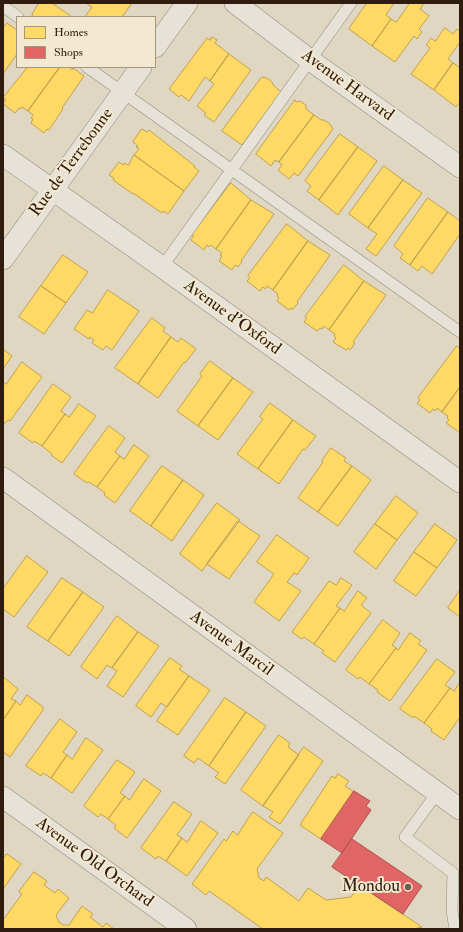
<!DOCTYPE html>
<style>
body{margin:0}
#map{position:relative;width:463px;height:932px;overflow:hidden;background:#e0d7c3;font-family:"IM FELL Double Pica",serif}
canvas{display:block}
.frame{position:absolute;inset:0;border:4px solid #301c0f;pointer-events:none}
.legend{position:absolute;left:16px;top:16px;width:140px;height:52px;box-sizing:border-box;background:#f3e8d0;border:1px solid #a59683;margin:0;padding:5px 7px;list-style:none;font-size:12px;color:#301c0f}
.legend li{display:flex;align-items:center;gap:8px;height:20px}
.legend b{width:20px;border:1px solid #a59683}
</style>
<div id="map">
<canvas width="463" height="932"></canvas>
<div class="frame"></div>
<ul class="legend">
<li><b style="height:11px;background:#ffd966"></b>Homes</li>
<li><b style="height:11px;background:#e06666"></b>Shops</li>
</ul>
</div>
<script>
const g = document.querySelector('canvas').getContext('2d');
g.lineJoin = 'round';
function paint(path, color) { g.fillStyle = color; g.fill(path, 'evenodd'); }
function strokePath(path, color, width, dash) { g.strokeStyle = color; g.lineWidth = width; g.lineCap = dash ? 'butt' : 'round'; g.setLineDash(dash || []); g.stroke(path); }
function drawText(font, color, halo, rows, align = 'center') {
  g.font = font + ' "IM FELL Double Pica",serif'; g.lineWidth = 4; g.setLineDash([]); g.textBaseline = 'middle'; g.strokeStyle = halo; g.fillStyle = color; for (const [text, x, y, turn = 0] of rows) {
    g.save(); g.translate(x, y); g.rotate((+turn || 0) * Math.PI / 180); g.textAlign = isNaN(turn) ? turn : align; if (halo) g.strokeText(text, 0, 0); g.fillText(text, 0, 0); g.restore();
  }
}
const homes = new Path2D(`
 M39 3H52L72 17H35L32 15Z
 M89 3H132L122 17H85L92 7 88 5Z
 M367 3H394L386 15 391 19 372 46 349 29Z
 M410 3H421L423 5 420 9 429 16 419 29 422 32 417 39 414 36 395 62 372 46 391 19 396 22Z
 M7 23 17 30V54L3 74V29Z
 M445 28 453 34 457 29 460 32V42L448 59 453 63 434 90 411 74 430 48 426 45 431 38 435 41Z
 M212 37 217 40 215 43 229 54 210 81 205 77 189 101 181 95 179 97 169 89 207 38 210 40Z
 M229 54 251 70 214 122 204 115 206 113 197 106 214 84 210 81Z
 M453 63 459 67 460 65V102L456 107 434 90Z
 M28 67H60L28 111 22 107 21 109 19 108 15 113 3 104 6 99 3 98Z
 M60 67H69L72 70 73 68 84 76 62 108 63 109 49 130 47 129 44 133 31 123 33 119 31 118 33 115 28 111Z
 M262 77 267 78 272 82 273 85 281 92 242 145 222 131Z
 M295 100 296 102 300 101 306 105V109L314 115 279 162 275 160 271 166 256 154Z
 M314 115 321 120H324L330 124 333 129 298 176 294 173 289 179 278 170 282 165 279 162Z
 M142 129 147 132 149 130 195 166 194 167 199 171 184 191 134 155 139 149 136 147 138 146 133 142Z
 M340 134 358 147 319 200 307 191 311 186 305 181Z
 M358 147 377 161 338 215 319 200Z
 M134 155 184 191 168 214 163 211 162 213 133 193V194L113 180 114 178 109 175 119 162 124 165 125 163 128 165Z
 M384 166 403 180 368 228 349 214Z
 M403 180 422 193 376 256 366 249 377 234 368 228Z
 M231 183 251 200 216 249 211 245 209 247 207 245 204 250 191 240 194 236 192 235Z
 M428 198 448 212 410 265 400 258 403 254 394 246Z
 M251 200 274 214 241 261 242 262 238 267 235 265 232 270 219 261 222 256 220 255 222 253 216 249Z
 M448 212 460 221V234L432 274 422 266 418 271 410 265Z
 M287 224 308 241 273 290 267 286 265 289 263 287 260 291 247 281 250 278 248 276Z
 M308 241 330 255 297 302 298 303 293 309 291 308 289 310 277 301 279 298 277 296 278 294 273 290Z
 M63 255 88 272 66 303 41 286Z
 M344 265 364 281 329 330 324 326 322 329 320 328 317 331 304 322 307 318 305 317Z
 M364 281 386 295 353 342 355 343 350 350 348 348 346 350 333 342 336 338 334 336 335 334 329 330Z
 M41 286 66 303 44 334 19 317Z
 M108 290 139 311 112 350 106 346 103 350 92 343 94 340 90 337 89 339 74 329 87 310 92 313Z
 M152 318 165 328 163 331 171 337 138 384 115 368Z
 M171 337 178 342 181 338 196 349 185 363 184 362 158 398 138 384Z
 M457 346 460 349V387L442 412 437 408 435 411 433 409 430 413 417 403 420 400 418 398Z
 M3 349 12 356 3 369Z
 M210 361 233 378 198 426 177 411 202 376 200 374Z
 M22 362 42 377 10 421 8 420 5 423 3 422V382L6 384Z
 M233 378 253 392 218 440 198 426Z
 M53 384 71 397 61 411 65 414 42 446 34 441 33 443 19 433Z
 M460 387V430L459 432 446 423 449 420 447 418 448 416 442 412Z
 M270 403 293 420 258 469 237 454 263 419 260 417Z
 M79 404 96 416 62 463 51 455 52 454 42 446 65 414 69 417Z
 M293 420 316 436 305 450 303 449 279 484 258 469Z
 M109 426 125 438 115 452 120 456 97 487 89 482 87 483 74 474Z
 M134 445 149 456 115 503 104 495 105 493 97 487 120 456 124 459Z
 M331 448 346 458 344 461 352 466 318 512 298 498 323 462 322 461Z
 M162 466 183 480 151 526 130 511Z
 M352 466 371 480 338 526 318 512Z
 M183 480 204 495 172 541 151 526Z
 M396 496 418 513 397 540 375 524Z
 M217 503 240 520 202 571 180 554Z
 M238 521 260 536 229 579 207 564Z
 M375 524 397 540 376 569 354 552Z
 M435 524 457 540 437 568 414 552Z
 M277 535 309 558 297 575 294 573 287 582 301 591 279 621 254 602 274 574 257 562Z
 M414 552 437 568 416 596 394 581Z
 M27 556 48 572 14 617 3 609V589Z
 M62 578 83 592 48 641 27 627Z
 M341 578 352 585 336 606 340 608 314 644 304 637 302 639 292 632 329 581 336 585Z
 M460 590V617L448 608Z
 M358 591 367 598 361 605 371 613 335 662 322 653 324 651 314 644 340 608 344 611Z
 M83 592 104 607 69 656 48 641Z
 M117 616 138 632 112 668 107 665 97 679 81 667Z
 M383 620 400 633 392 645 396 648 369 684 360 677 358 679 346 670Z
 M138 632 159 646 123 697 107 686 117 671 112 668Z
 M410 633 421 641 418 644 427 650 390 701 377 692 378 690 369 684 396 648 398 650Z
 M170 658 182 666 179 669 189 676 167 707 161 703 151 717 136 706Z
 M437 659 455 672 445 685 450 688 424 723 414 716 413 718 400 709Z
 M189 676 210 690 178 735 157 721Z
 M3 678H5L18 689 11 699 16 701 3 720Z
 M460 682V717L444 740 431 731 432 729 424 723 450 688 454 691Z
 M27 695 43 707V710L10 757 3 752V720L16 701 20 705Z
 M225 698 246 712 209 766 198 758 194 763 184 756Z
 M246 712 266 726 225 784 215 777 219 773 209 766Z
 M60 719 77 732 63 752 67 755 51 778 43 773 41 776 26 766Z
 M279 735 290 743 288 747 299 755 263 806 241 790Z
 M86 738 103 750 72 793 51 778 67 755 72 759Z
 M304 747 323 761 280 824 269 817 273 812 263 806Z
 M117 760 135 772 120 793 125 796 108 819 101 814 98 817 84 806Z
 M338 774 349 781 345 786 354 792 321 839 300 825 332 776 335 778Z
 M144 779 161 791 127 838 114 828 116 825 108 819 125 796 129 800Z
 M174 802 192 814 177 835 182 838 166 861 158 856 156 859 141 848Z
 M253 812 283 833 257 869 259 878 264 881 266 877 299 901 308 888 326 900 351 897 359 885 422 927 414 929H263L209 891 206 895 192 884 224 839 226 841 233 831 237 835Z
 M201 821 218 833 187 876 166 861 182 838 187 842Z
 M7 854 21 864 3 889V856L4 857Z
 M34 872 47 881 44 885 55 893 58 889 69 898 56 915 59 922 63 925H69L82 906 93 914 90 917 103 927 106 923 114 929H3V920L22 894 19 892Z`);
const shops = new Path2D(`
 M354 791 370 801 366 806 371 810 342 853 321 839Z
 M352 839 422 886 403 914 332 867Z`);
const service = new Path2D(`
 M3 6 18 17
 M87 67 460 332
 M162 267 351 3
 M437 793 405 837 453 873 452 911 455 929`);
const minor = new Path2D(`
 M235 3 310 60 460 167
 M155 47 187 3
 M3 155 162 267 460 482
 M3 259 141 67
 M3 478 460 809
 M3 797 186 929`);
const markers = [
 [408,887,4,"#6e5d4e"]
];
const streetNames = [
 ["Avenue Harvard",347,86,36],
 ["Rue de Terrebonne",72,163,-54],
 ["Avenue d'Oxford",232,318,36],
 ["Avenue Marcil",231,644,36],
 ["Avenue Old Orchard",94,863,36]
];
const poiNames = [
 ["Mondou",400,887]
];
paint(homes, '#ffd966');
strokePath(homes, '#c1a04c', 1);
paint(shops, '#e06666');
strokePath(shops, '#ab504c', 1);
strokePath(service, '#928b7e', 12);
strokePath(minor, '#928b7e', 22);
strokePath(service, '#e7e2d7', 11);
strokePath(minor, '#e7e2d7', 21);
for (const [x, y, r, color] of markers) { const dot = new Path2D(); dot.arc(x, y, r, 0, 2 * Math.PI); g.fillStyle = color; g.fill(dot); strokePath(dot, '#f3e8d0', 1.5); }
drawText('17px', '#301c0f', '#f3e8d0', streetNames);
drawText('17px', '#301c0f', '#f3e8d0', poiNames, 'right');
</script>
